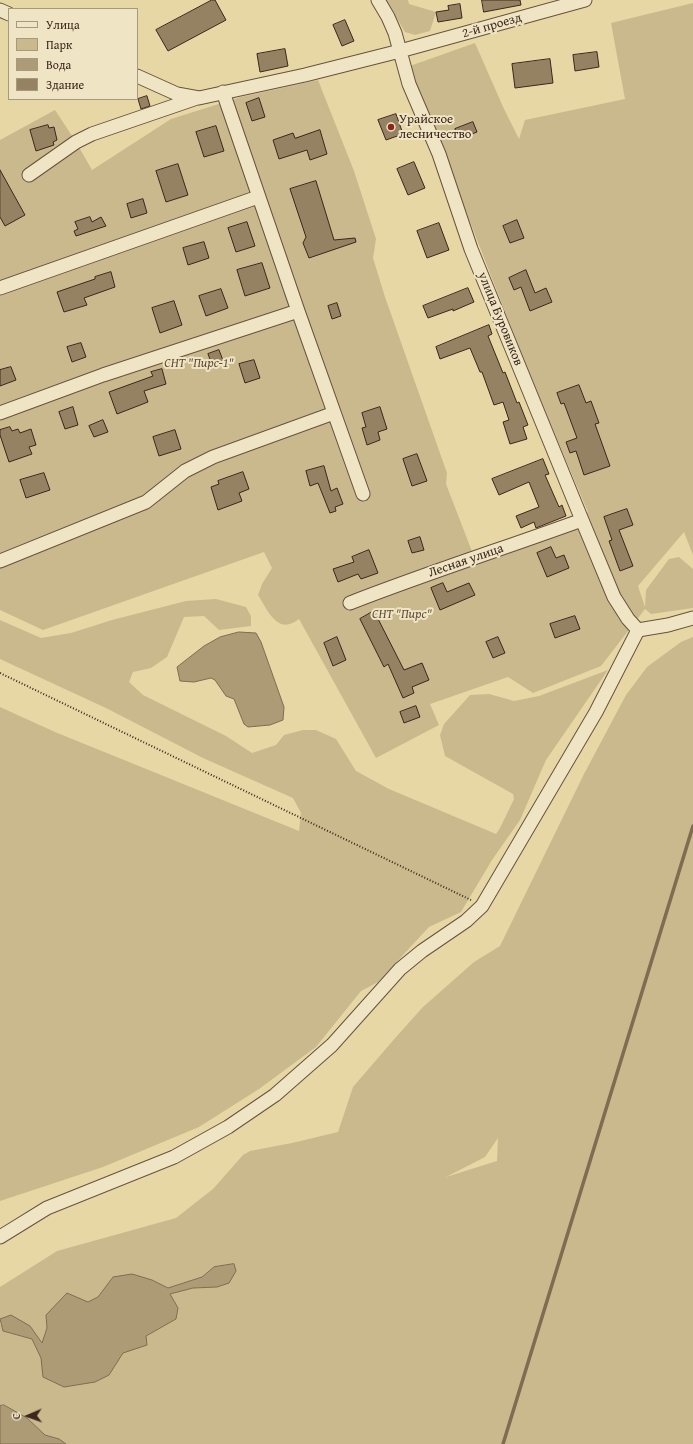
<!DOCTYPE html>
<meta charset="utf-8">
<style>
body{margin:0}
#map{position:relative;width:693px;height:1444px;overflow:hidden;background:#e7d7a4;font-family:"Gentium Book Plus",serif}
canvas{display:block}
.legend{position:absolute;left:8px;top:8px;width:130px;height:92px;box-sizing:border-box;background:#efe5c4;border:1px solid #a79981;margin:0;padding:5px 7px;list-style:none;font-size:12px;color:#3c261d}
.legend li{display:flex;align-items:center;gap:8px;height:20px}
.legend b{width:20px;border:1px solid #a79981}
.north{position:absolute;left:8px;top:1396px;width:40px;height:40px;-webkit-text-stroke:3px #efe5c4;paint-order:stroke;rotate:268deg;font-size:11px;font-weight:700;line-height:16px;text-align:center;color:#3c261d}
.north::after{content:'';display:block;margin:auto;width:14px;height:18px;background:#3c261d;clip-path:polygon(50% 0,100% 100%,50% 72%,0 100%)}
</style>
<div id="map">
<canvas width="693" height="1444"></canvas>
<ul class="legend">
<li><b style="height:5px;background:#efe5c4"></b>Улица</li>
<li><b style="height:11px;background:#cab98d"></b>Парк</li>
<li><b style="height:11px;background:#ad9b76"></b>Вода</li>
<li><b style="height:11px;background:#958263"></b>Здание</li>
</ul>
<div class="north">С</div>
</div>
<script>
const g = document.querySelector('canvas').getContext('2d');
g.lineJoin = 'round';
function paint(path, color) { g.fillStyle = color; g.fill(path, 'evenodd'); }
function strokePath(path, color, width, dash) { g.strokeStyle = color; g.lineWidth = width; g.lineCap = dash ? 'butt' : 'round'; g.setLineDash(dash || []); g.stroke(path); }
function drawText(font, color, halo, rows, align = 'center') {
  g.font = font + ' "Gentium Book Plus",serif'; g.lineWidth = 4; g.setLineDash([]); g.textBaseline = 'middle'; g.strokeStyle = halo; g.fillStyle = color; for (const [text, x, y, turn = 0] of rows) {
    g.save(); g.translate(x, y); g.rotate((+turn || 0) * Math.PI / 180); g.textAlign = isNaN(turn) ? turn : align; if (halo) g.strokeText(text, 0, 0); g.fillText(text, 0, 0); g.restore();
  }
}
const green = new Path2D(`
 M386 0H408L409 4 436 12 430 31 415 35 405 32Z
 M693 3V555L684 532 638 586 645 607 646 590 669 559 679 557 693 569V608L651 614 645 609 601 666 533 693 508 677 430 704 439 725 376 758 299 619C278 636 268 611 258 595L262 584 272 568 264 552 43 630 0 610V140L55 110 76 142 92 170 171 119 241 97 318 80 354 171 376 239 373 258 385 297 447 473 446 484 473 554 588 512 532 381 444 155 407 67 475 43 504 109 519 139 525 120 625 99 611 23Z
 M216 599 246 607 251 616V626L219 630 204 616 184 617 167 657 151 668 133 672 129 682 143 695 226 736 252 753 276 745 284 735 303 730H316L336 739 356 771 389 789 496 834 500 828 514 799 513 794 445 756 440 735 444 724 470 695 489 694 514 701 539 696 608 670 546 760 520 820 492 860 461 912 429 927 378 982 361 991 316 1047 259 1089 199 1127 103 1167 0 1201V707L55 732 299 831 301 813 293 798 203 758 108 709 0 659V620L41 638 71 633 112 620 186 601Z
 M693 637V1444H66L59 1439 45 1435 27 1418 5 1405 0 1406V1323L3 1331 32 1339 41 1358 109 1375 123 1352 147 1345 146 1336 176 1319 178 1308 170 1294 193 1288 217 1287 214 1267 202 1277 168 1288 152 1280 113 1277 98 1297 88 1302 46 1315 47 1328 42 1343 30 1326 0 1322V1287L57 1251 176 1218 213 1189 243 1155 250 1151 292 1143 338 1132 353 1087 396 1037 423 1007 474 962 500 946 584 774 626 695 647 667 681 642ZM498 1138 497 1161 446 1177 485 1157Z`);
const water = new Path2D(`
 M239 632 256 633 261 642 284 707 283 720 270 725 248 727 244 724 234 699 226 696 215 680 211 678 194 682 180 681 177 667 204 646 220 637Z
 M234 1264 236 1271 229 1283 217 1287 193 1288 170 1294 178 1308 176 1319 146 1336 147 1345 123 1353 109 1375 95 1382 64 1387 43 1377 41 1358 32 1339 3 1331 0 1319 11 1315 30 1326 42 1343 47 1328 46 1315 67 1293 88 1302 98 1297 113 1277 132 1274 152 1280 168 1288 202 1277 214 1267Z
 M4 1405 27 1418 45 1435 59 1439 66 1444H0V1406Z`);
const stream = new Path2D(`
 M503 1444 693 826`);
const building = new Path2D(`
 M212 0H215L226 20 168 51 156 30Z
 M482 0H520L521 5 484 12Z
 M460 4 462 18 438 22 436 12 449 10 448 6Z
 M345 20 354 41 342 46 333 25Z
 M285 49 288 66 260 72 257 54Z
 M597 52 599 67 575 71 573 55Z
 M550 59 553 83 515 88 512 64Z
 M147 96 150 106 141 109 138 99Z
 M259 98 265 117 252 121 246 103Z
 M396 114 403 134 386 140 378 120Z
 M473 122 477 132 459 139 455 129Z
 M48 125 49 128 54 127 57 140 53 142 54 145 36 151 30 130Z
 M216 126 224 151 204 157 196 132Z
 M320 130 327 154 310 160 307 150 279 159 273 140 293 133 295 138Z
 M414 162 425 188 408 195 397 169Z
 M178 164 188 195 166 202 156 171Z
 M0 170 25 215 5 226 0 217Z
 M316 181 334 240 355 238 356 242 309 258 303 243 306 237 290 189Z
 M143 199 147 213 131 218 127 204Z
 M90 217 92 222 101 217 106 226 76 236 74 231 78 229 75 222Z
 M517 220 524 238 510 243 503 226Z
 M247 222 255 246 236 252 228 228Z
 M439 223 449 250 427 258 417 231Z
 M204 242 209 258 188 265 183 248Z
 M262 263 270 288 245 296 237 270Z
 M526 270 535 293 546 288 552 302 530 311 521 287 514 290 509 278Z
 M111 272 115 287 84 298 87 305 64 312 57 292 95 279V277Z
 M468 288 474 302 453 311V309L428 318 423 306Z
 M221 289 228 308 206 316 199 296Z
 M174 301 182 325 160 333 152 308Z
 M337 303 341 316 332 319 328 306Z
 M489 325 492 334 488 336 503 373 505 372 517 403 519 402 528 425 523 427 527 439 510 444 503 422 509 420 503 402 494 405 482 372H480L470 348 440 359 436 347Z
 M81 343 86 357 72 362 67 347Z
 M219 350 224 363 213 367 208 354Z
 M254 360 260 378 245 383 239 364Z
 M11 367 16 380 0 386V370Z
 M162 369 166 384 144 391 148 402 117 414 109 392 153 376 151 372Z
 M579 385 586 403 591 401 599 423 595 424 610 466 584 475 576 451 570 453 566 442 577 438 564 403 561 404 557 393Z
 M73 407 78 425 65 429 59 412Z
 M380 407 387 429 378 432 380 440 367 445 362 428 366 427 362 413Z
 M103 420 108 432 94 437 89 426Z
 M10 427 12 431 18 429 20 433 31 429 36 445 29 447 32 454 9 462 0 435V430Z
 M175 430 181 449 159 456 153 437Z
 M417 454 427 481 412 486 403 459Z
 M543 459 549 474 545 475 559 507 562 505 566 516 536 528 534 522 521 528 516 516 539 507 529 482 499 495 492 479Z
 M324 466 331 491 337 488 343 504 335 507 336 511 330 513 318 483 310 486 306 471Z
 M243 472 249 489 239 493 242 501 218 510 211 487 219 484 218 481Z
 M44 473 50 490 26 498 20 480Z
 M627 509 633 525 619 530 633 566 620 571 609 541 612 540 604 517Z
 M420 537 424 550 412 553 408 541Z
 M551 547 556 558 564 555 569 568 547 577 537 553Z
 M369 550 378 573 361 579 358 574 338 582 333 569 354 562 352 557Z
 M443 583 447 592 469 583 475 595 440 610 431 588Z
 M374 611 404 670 422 663 429 680 412 687 414 693 403 698 388 664 384 667 360 619Z
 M575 616 580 629 555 638 550 624Z
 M337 637 346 660 333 666 324 643Z
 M498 637 505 653 493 658 486 642Z
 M416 706 420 717 404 723 400 712Z`);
const path = new Path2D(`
 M0 673 471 900`);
const minor = new Path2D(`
 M378 0 388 17 395 33 409 84 439 154 471 249 582 520 614 597 628 619 638 630
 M0 10 9 14
 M137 76 177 94 199 98 305 75 400 51 585 0
 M223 92 298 311 363 494
 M29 175 76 142 92 134 197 98
 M0 288 258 197
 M0 413 103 375 298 311
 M0 561 146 502 185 471 213 457 334 413
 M350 603C427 573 505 548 582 520
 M638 630 668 625 693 618
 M0 1237 47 1208 174 1157 228 1127 275 1095 332 1045 400 969 422 951 466 921 482 906 596 712 638 630`);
const markers = [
 [391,127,4,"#8f2418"]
];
const streetNames = [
 ["2-й проезд",492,26,-16],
 ["улица Буровиков",500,319,68],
 ["Лесная улица",466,561,-19]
];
const poiNames = [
 ["Урайское",399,120],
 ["лесничество",399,135]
];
const parkNames = [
 ["СНТ \"Пирс-1\"",199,364],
 ["СНТ \"Пирс\"",402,615]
];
paint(green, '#cab98d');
paint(water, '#ad9b76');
strokePath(water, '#806c52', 1);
strokePath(stream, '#806c52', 3.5);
paint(building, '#958263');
strokePath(building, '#3c261d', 1);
strokePath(minor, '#67523f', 15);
strokePath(path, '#3c261d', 2, [1, 2]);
strokePath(minor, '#efe5c4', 13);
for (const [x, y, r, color] of markers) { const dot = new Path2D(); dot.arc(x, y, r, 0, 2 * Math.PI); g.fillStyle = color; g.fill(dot); strokePath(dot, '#efe5c4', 1.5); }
drawText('13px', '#3c261d', '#efe5c4', streetNames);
drawText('13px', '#3c261d', '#efe5c4', poiNames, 'left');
drawText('italic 13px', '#604b39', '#efe5c4', parkNames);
</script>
